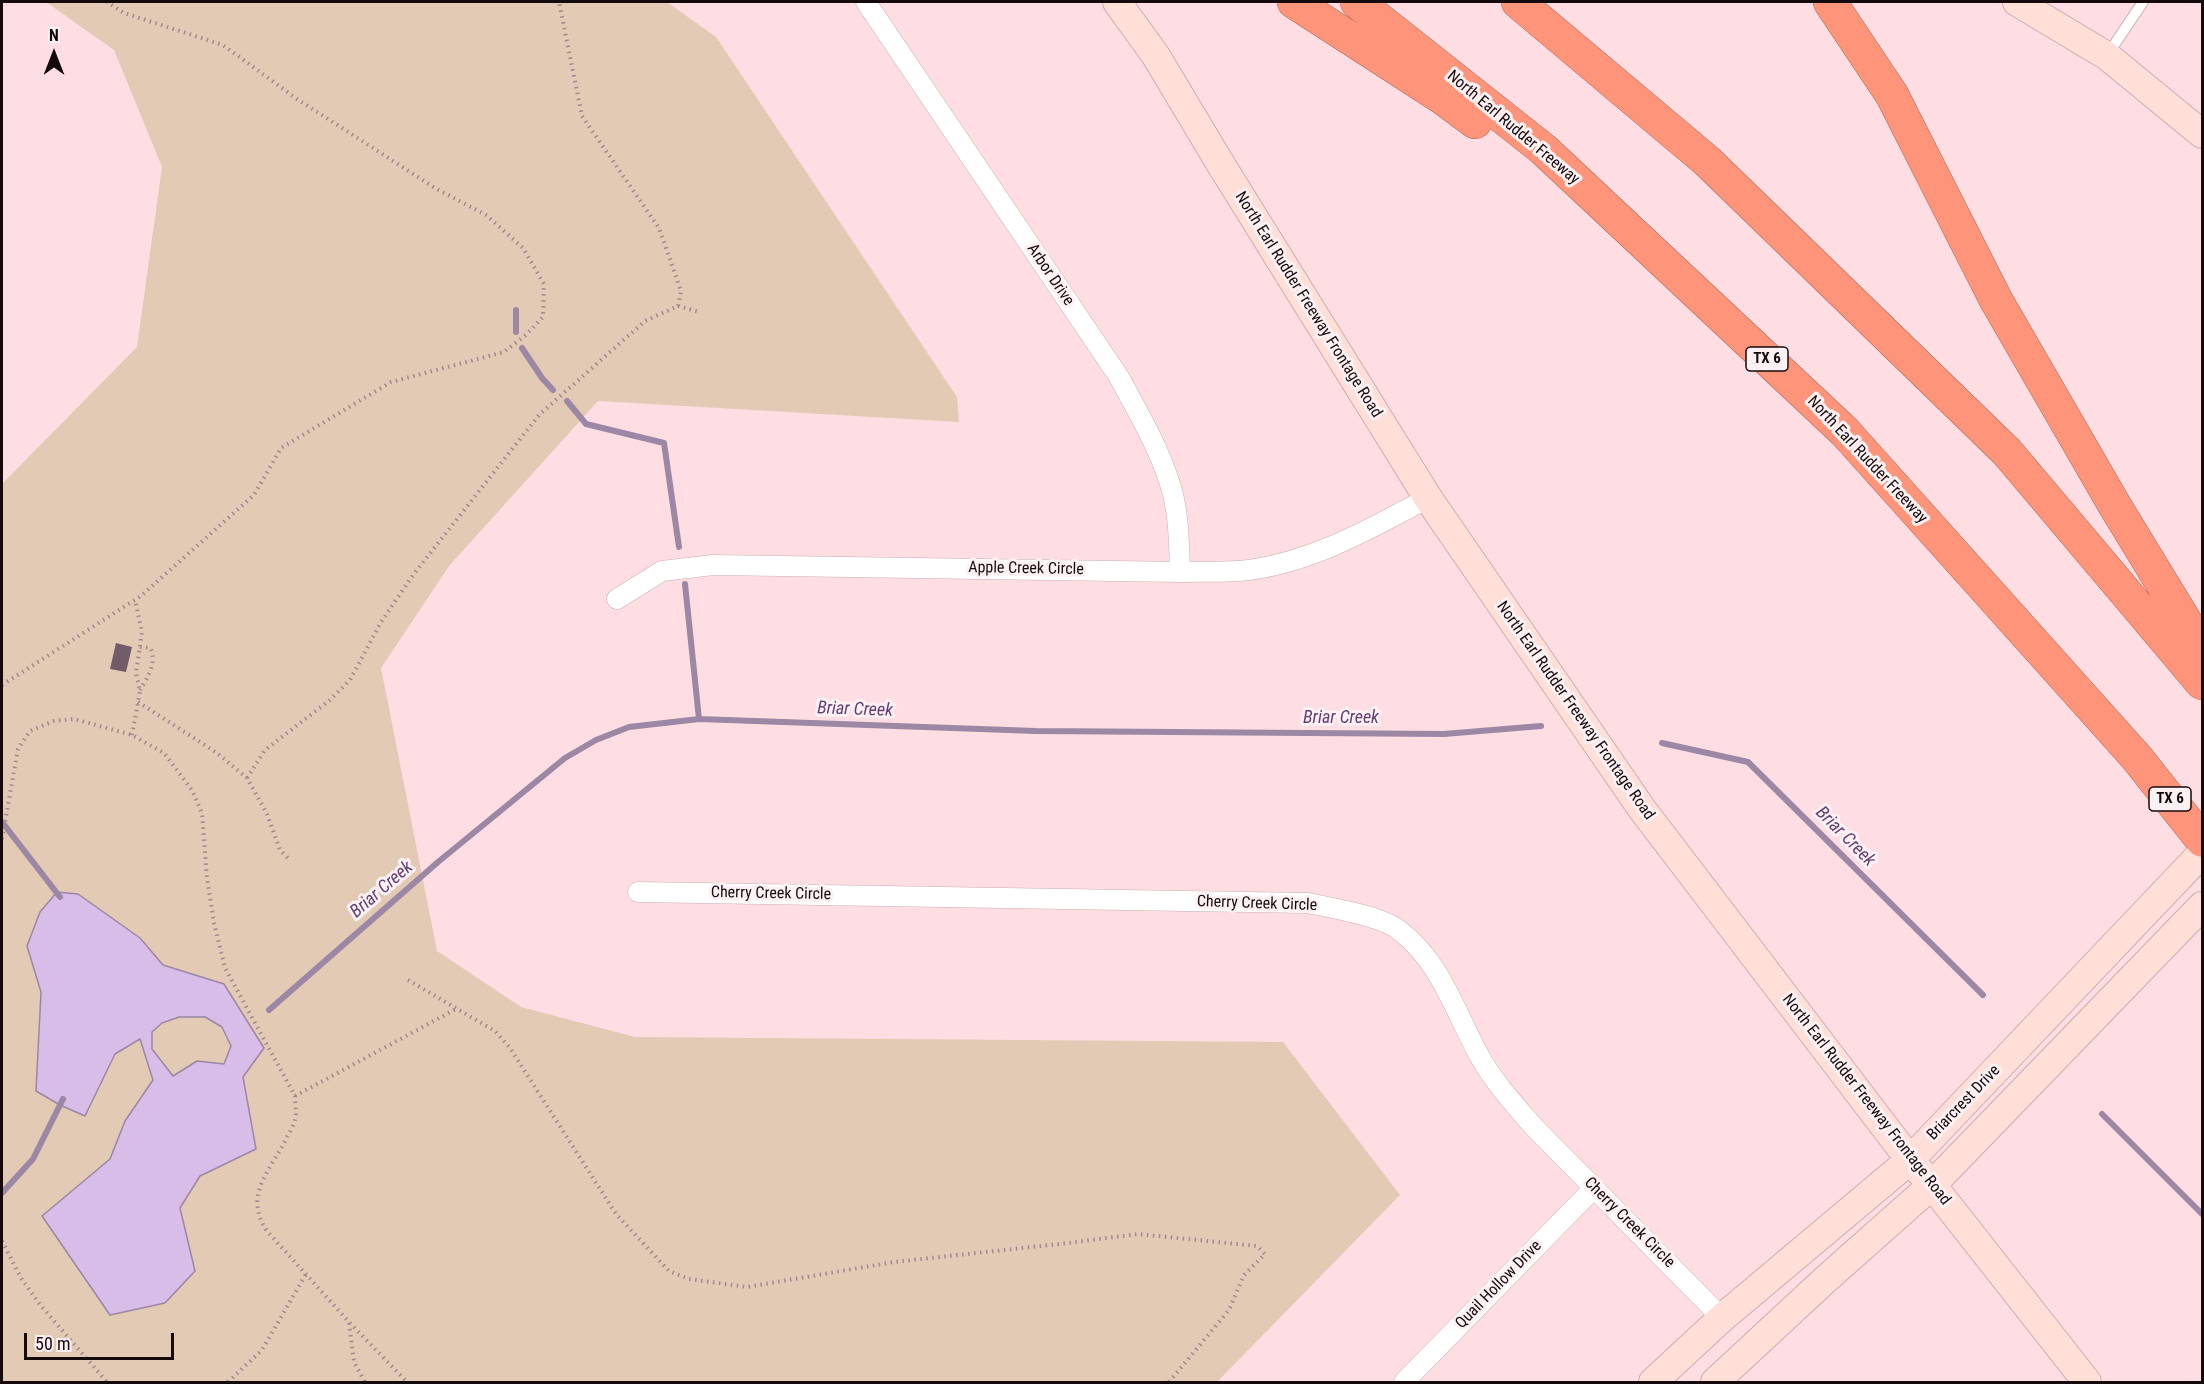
<!DOCTYPE html>
<style>
body{margin:0}
#map{position:relative;width:2204px;height:1384px;overflow:hidden;background:#fedee3;font-family:"Roboto Condensed",sans-serif}
canvas{display:block}
.frame{position:absolute;inset:0;border:3px solid #140a0b;pointer-events:none}
.north{position:absolute;left:24px;top:24px;width:60px;height:60px;-webkit-text-stroke:4px #fef1f3;paint-order:stroke;rotate:0deg;font-size:16px;font-weight:700;line-height:24px;text-align:center;color:#140a0b}
.north::after{content:'';display:block;margin:auto;width:21px;height:27px;background:#140a0b;clip-path:polygon(50% 0,100% 100%,50% 72%,0 100%)}
.scale{position:absolute;left:24px;top:1333px;width:150px;height:27px;box-sizing:border-box;border:3px solid #140a0b;border-top:0;padding-left:8px;font-size:18px;line-height:21px;white-space:nowrap;color:#140a0b;-webkit-text-stroke:4px #fef1f3;paint-order:stroke}
</style>
<div id="map">
<canvas width="2204" height="1384"></canvas>
<div class="frame"></div>
<div class="north">N</div>
<div class="scale">50 m</div>
</div>
<script>
const g = document.querySelector('canvas').getContext('2d');
g.lineJoin = 'round';
function paint(path, color) { g.fillStyle = color; g.fill(path, 'evenodd'); }
function strokePath(path, color, width, dash) { g.strokeStyle = color; g.lineWidth = width; g.lineCap = dash ? 'butt' : 'round'; g.setLineDash(dash || []); g.stroke(path); }
function drawText(font, color, halo, rows, align = 'center') {
  g.font = font + ' "Roboto Condensed",sans-serif'; g.lineWidth = 6; g.setLineDash([]); g.textBaseline = 'middle'; g.strokeStyle = halo; g.fillStyle = color; for (const [text, x, y, turn = 0] of rows) {
    g.save(); g.translate(x, y); g.rotate((+turn || 0) * Math.PI / 180); g.textAlign = isNaN(turn) ? turn : align; if (halo) g.strokeText(text, 0, 0); g.fillText(text, 0, 0); g.restore();
  }
}
const green = new Path2D(`
 M46 2H667L716 37 957 397 959 422 598 401 449 566 381 668 437 951 521 1007 635 1037 1283 1042 1400 1195 1217 1382H2V484L137 347 162 167 114 50Z`);
const water = new Path2D(`
 M57 892 78 894 140 938 163 965 224 984 264 1048 243 1077 256 1149 200 1176 180 1208 195 1271 165 1303 110 1315 42 1216 110 1159 125 1121 153 1080 140 1039 115 1054 85 1116 60 1105 36 1091 41 992 27 946 40 912ZM179 1017H205L222 1027 231 1046 224 1064 197 1061 173 1076 152 1049V1032L162 1023Z`);
const stream = new Path2D(`
 M516 332V310
 M522 348 542 378 553 390
 M567 401 586 424 664 443 679 547
 M685 584 699 719
 M1662 743 1748 762 1983 995
 M2 822 60 897
 M269 1010 438 862 565 758 596 740 629 727 699 719 1036 731 1444 734 1541 726
 M2102 1114 2202 1214
 M2 1193 33 1159 63 1099`);
const building = new Path2D(`
 M116 643 132 647 126 672 110 669Z`);
const path = new Path2D(`
 M678 306 699 312
 M140 647 150 648C158 660 147 679 140 690
 M2 685 141 596 254 495 281 448 391 382 504 352 526 335 543 317 544 284 523 248 486 215 435 188 297 99 223 45 124 13 107 2
 M138 702 217 753 247 778 267 814 280 850 289 859
 M132 735 140 691 136 673 142 632 135 600
 M247 778 265 750 330 700 350 680 381 622 413 575 539 415 645 321 678 306 681 291 659 228 582 116 559 2
 M2 839 18 749 30 731 54 721 74 719 132 735 164 753 192 790 202 813 207 878 214 923 225 968 295 1096C295 1104 297 1113 295 1120 294 1125 290 1132 287 1137 272 1169 242 1194 267 1231L349 1322 407 1382
 M408 980 495 1031 510 1048 616 1214 669 1271 689 1279 747 1287 894 1262 1068 1243 1138 1234 1257 1246 1265 1254 1244 1275 1229 1310 1169 1382
 M295 1096 456 1009
 M2 1241 21 1278 41 1306 107 1382
 M349 1323 354 1362 365 1382
 M228 1382 262 1350 306 1274`);
const lane = new Path2D(`
 M2108 54 2143 2`);
const street = new Path2D(`
 M866 2 1119 377C1137 411 1157 444 1169 481 1179 509 1179 542 1180 572
 M617 599 662 571 713 565 1180 572C1202 571 1227 573 1249 570 1315 561 1371 528 1428 498
 M638 892 1308 903C1332 908 1382 916 1400 931 1441 962 1456 1014 1480 1057 1494 1082 1514 1104 1533 1126L1722 1318
 M1404 1382 1594 1188`);
const secondary = new Path2D(`
 M1117 2 1156 56 1220 163 1428 498 1642 809 1910 1160 1932 1185 2087 1382
 M2017 2 2107 56 2202 134
 M1653 1382 1722 1318 1910 1160 2202 853
 M1715 1382 1826 1279 1932 1185 2202 906`);
const highway = new Path2D(`
 M1294 2 1444 99 1475 122
 M1357 2 1543 149 1845 432 2137 758 2202 840
 M1518 2 1707 161 2007 452 2202 683
 M1830 2 1892 95 1996 300 2115 506 2202 649`);
const shields = [
 [1767,359,42],
 [2170,799,42]
];
const shieldNames = [
 ["TX 6",1767,359],
 ["TX 6",2170,799]
];
const streetNames = [
 ["North Earl Rudder Freeway",1513,128,40],
 ["Arbor Drive",1050,275,56],
 ["North Earl Rudder Freeway Frontage Road",1308,305,58],
 ["North Earl Rudder Freeway",1867,460,47],
 ["Apple Creek Circle",1026,569,1],
 ["North Earl Rudder Freeway Frontage Road",1575,711,55],
 ["Cherry Creek Circle",771,894,1],
 ["Cherry Creek Circle",1257,904,2],
 ["North Earl Rudder Freeway Frontage Road",1866,1100,52],
 ["Briarcrest Drive",1964,1103,-46],
 ["Cherry Creek Circle",1629,1223,45],
 ["Quail Hollow Drive",1499,1285,-46]
];
const waterNames = [
 ["Briar Creek",855,710,2],
 ["Briar Creek",1341,718],
 ["Briar Creek",1845,837,45],
 ["Briar Creek",382,890,-41]
];
paint(green, '#e2cab5');
paint(water, '#d7bde7');
strokePath(water, '#9c87a5', 1.5);
strokePath(stream, '#9c87a5', 6);
paint(building, '#725c6a');
strokePath(lane, '#cbadb1', 12);
strokePath(street, '#cbadb1', 21);
strokePath(secondary, '#cbadb1', 30);
strokePath(highway, '#ac6454', 34);
strokePath(path, '#a1898d', 4, [1.5, 4.5]);
strokePath(lane, '#fff', 10);
strokePath(street, '#fff', 20);
strokePath(secondary, '#ffdfd7', 28);
strokePath(highway, '#fe957b', 33);
for (const [x, y, w] of shields) { const box = new Path2D(); box.roundRect(x - w / 2, y - 12, w, 24, 4.5); g.fillStyle = '#fef1f3'; g.fill(box); strokePath(box, '#140a0b', 1.5); }
drawText('bold 15px', '#140a0b', null, shieldNames);
drawText('16px', '#140a0b', '#fef1f3', streetNames);
drawText('italic 18px', '#613f75', '#fef1f3', waterNames);
</script>
